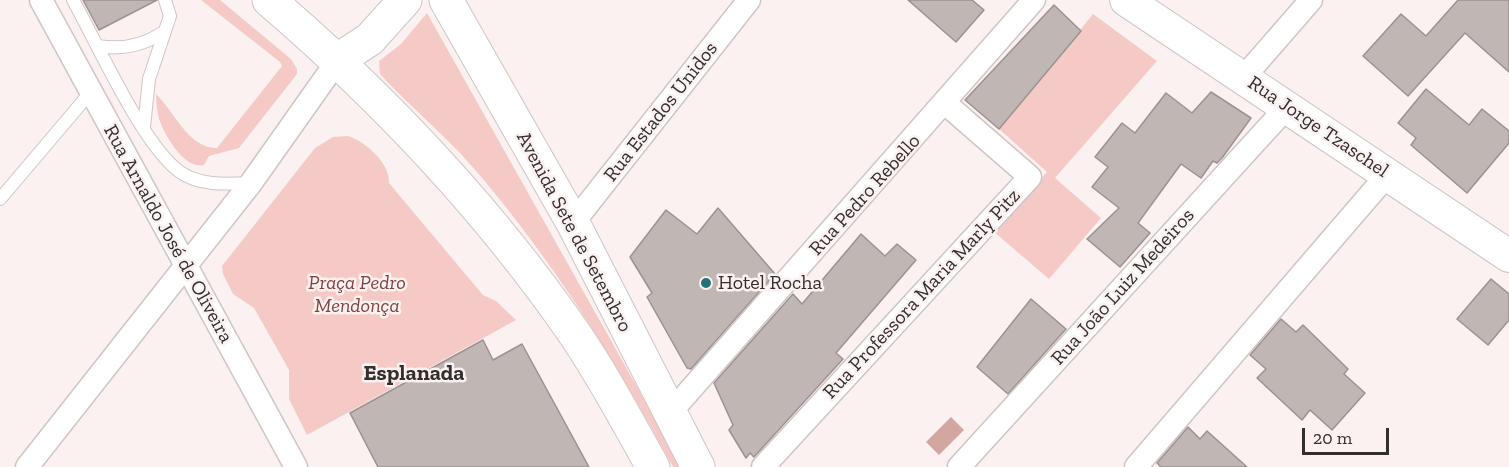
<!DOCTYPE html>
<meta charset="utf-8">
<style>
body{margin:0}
#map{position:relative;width:1509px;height:467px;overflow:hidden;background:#fbf1f0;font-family:"Zilla Slab",serif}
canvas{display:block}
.scale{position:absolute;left:1302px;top:428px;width:87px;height:27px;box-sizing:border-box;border:3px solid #332f2f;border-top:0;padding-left:8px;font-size:18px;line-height:21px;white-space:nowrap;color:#332f2f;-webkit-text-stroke:4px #fbf1f0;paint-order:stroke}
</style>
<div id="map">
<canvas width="1509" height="467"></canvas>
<div class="scale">20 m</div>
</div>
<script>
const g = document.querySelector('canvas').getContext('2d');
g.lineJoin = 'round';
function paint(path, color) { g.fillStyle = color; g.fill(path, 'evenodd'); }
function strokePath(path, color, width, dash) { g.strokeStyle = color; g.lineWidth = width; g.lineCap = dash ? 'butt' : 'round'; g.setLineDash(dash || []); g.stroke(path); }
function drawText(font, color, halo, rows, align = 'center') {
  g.font = font + ' "Zilla Slab",serif'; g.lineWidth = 5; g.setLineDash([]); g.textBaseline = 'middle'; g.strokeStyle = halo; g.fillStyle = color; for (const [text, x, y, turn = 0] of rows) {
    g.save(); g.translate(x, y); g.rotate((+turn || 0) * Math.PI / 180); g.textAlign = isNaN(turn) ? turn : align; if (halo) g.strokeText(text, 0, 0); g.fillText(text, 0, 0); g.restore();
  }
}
const green = new Path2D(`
 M201 0H220L291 59 297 69V74L239 148 209 156 204 165C184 170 164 134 159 119 157 111 156 102 156 94 174 111 188 148 217 148L282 66 280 62Z
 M427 13 682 467H673C615 360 551 257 470 164 442 132 409 106 380 74L379 61 401 44Z
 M1093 14 1157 61 1055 178 1101 218 1049 279 994 232 1047 172 999 129Z
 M348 136C366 142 390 163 389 183L483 295 496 301 516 320 307 435 289 399V370L254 308 233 294 223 274 222 266 315 148 333 137Z`);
const water = new Path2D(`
 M951 417 964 430 939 455 926 442Z`);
const building = new Path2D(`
 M83 0H157L99 30Z
 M908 0H972L984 10 956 42Z
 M1458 0H1509V72L1465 33 1408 96 1363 56 1401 14 1426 36Z
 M1054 5 1081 31 999 129 965 100Z
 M1426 89 1469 125 1482 109 1509 131V143L1467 193 1411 145 1416 138 1398 123Z
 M1211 92 1251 118 1222 158 1217 163 1213 161 1201 178 1181 164 1138 223 1150 233 1120 267 1087 239 1119 208 1092 187 1108 167 1095 157 1122 123 1135 133 1166 93 1192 113Z
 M718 208 775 274 691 369 687 368 647 297 652 293 630 257 666 210 697 234Z
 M861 234 885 256 897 244 916 260 836 353 843 359 754 457 750 453 746 458 729 430 733 425 714 383 793 294 802 304Z
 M1491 279 1509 294V320L1488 345 1457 319Z
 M1031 299 1066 329 1008 394 977 367Z
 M1281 319 1296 332 1303 325 1348 369 1344 374 1365 393 1332 430 1310 410 1302 420 1257 378 1266 369 1250 355Z
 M483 340 493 360 522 344 589 467H378L350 413Z
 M1188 427 1200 439 1207 431 1247 467H1161L1157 463Z`);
const lane = new Path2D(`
 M73 0C97 43 143 146 180 172 200 186 227 184 251 183
 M98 46C122 50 142 46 162 33
 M144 127 149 79 170 16 165 0
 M0 199 90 93`);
const street = new Path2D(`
 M41 0 296 467
 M1244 77 1311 0
 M573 223 749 0
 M669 414 1034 0
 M27 467 251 183 338 60
 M763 467 1030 177 946 104
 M959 467 1287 107
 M1136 467 1388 174`);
const secondary = new Path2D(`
 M1126 0 1509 256`);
const primary = new Path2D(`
 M269 0C382 97 487 208 572 330 602 373 627 421 653 467
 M446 0 573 223 698 467
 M338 60 370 39 405 0`);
const markers = [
 [706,283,6,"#267078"]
];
const streetNames = [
 ["Rua Estados Unidos",661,112,-52],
 ["Rua Jorge Tzaschel",1318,127,34],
 ["Rua Pedro Rebello",865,195,-48],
 ["Avenida Sete de Setembro",574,232,62],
 ["Rua Arnaldo José de Oliveira",168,234,61],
 ["Rua João Luiz Medeiros",1123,287,-48],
 ["Rua Professora Maria Marly Pitz",922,294,-47]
];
const parkNames = [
 ["Praça Pedro",357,283],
 ["Mendonça",357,306]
];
const poiNames = [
 ["Hotel Rocha",718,283]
];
const quarterNames = [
 ["Esplanada",414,374]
];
paint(green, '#f5cac6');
paint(water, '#d3a6a1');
paint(building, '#c0b7b5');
strokePath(building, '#9b9291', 1.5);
strokePath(lane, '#cfc5c4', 14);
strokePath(street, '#cfc5c4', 25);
strokePath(secondary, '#cfc5c4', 34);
strokePath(primary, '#cfc5c4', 35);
strokePath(lane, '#fff', 12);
strokePath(street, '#fff', 22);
strokePath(secondary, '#fff', 32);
strokePath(primary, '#fff', 33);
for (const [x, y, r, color] of markers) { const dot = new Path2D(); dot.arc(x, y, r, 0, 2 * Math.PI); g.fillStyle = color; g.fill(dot); strokePath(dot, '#fbf1f0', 2); }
drawText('20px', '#332f2f', '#fbf1f0', streetNames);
drawText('italic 20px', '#80433f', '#fbf1f0', parkNames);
drawText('20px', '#332f2f', '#fbf1f0', poiNames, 'left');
drawText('bold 22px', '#332f2f', '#fbf1f0', quarterNames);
</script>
